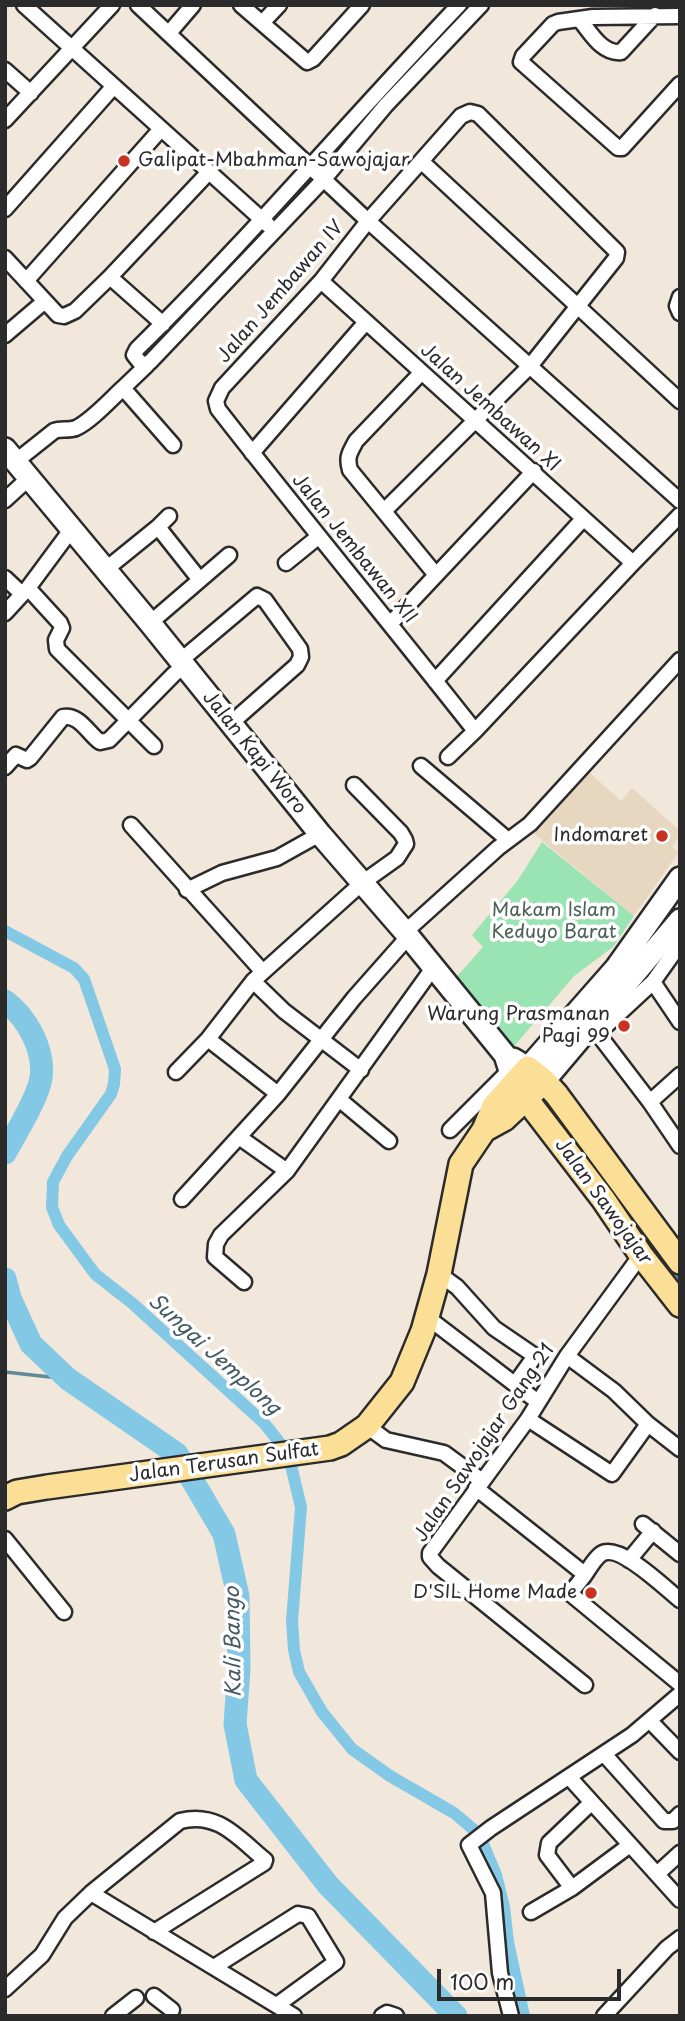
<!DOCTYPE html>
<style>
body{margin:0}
#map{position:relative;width:685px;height:2021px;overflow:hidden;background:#f1e7da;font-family:"Playpen Sans",sans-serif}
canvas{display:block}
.frame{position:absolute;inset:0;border:7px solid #2b2b2b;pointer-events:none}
.scale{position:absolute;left:437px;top:1969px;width:184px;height:32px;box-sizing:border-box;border:4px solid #2b2b2b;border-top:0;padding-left:9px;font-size:21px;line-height:24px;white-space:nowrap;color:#2b2b2b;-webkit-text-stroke:5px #fff;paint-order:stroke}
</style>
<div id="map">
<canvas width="685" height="2021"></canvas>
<div class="frame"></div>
<div class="scale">100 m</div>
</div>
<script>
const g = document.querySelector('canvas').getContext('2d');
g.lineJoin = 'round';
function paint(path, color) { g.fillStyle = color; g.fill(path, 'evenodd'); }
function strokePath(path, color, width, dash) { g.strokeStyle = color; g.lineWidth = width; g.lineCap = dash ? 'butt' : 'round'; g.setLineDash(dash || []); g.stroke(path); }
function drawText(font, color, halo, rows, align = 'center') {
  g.font = font + ' "Playpen Sans",sans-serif'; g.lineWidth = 7; g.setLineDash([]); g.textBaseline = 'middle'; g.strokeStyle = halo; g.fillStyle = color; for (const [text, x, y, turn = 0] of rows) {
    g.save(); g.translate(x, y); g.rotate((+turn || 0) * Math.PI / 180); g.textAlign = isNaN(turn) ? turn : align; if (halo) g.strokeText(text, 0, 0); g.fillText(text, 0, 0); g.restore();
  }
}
const built = new Path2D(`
 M589 772 621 801 632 788 680 831V836L672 846 678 853 634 916 532 832Z`);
const green = new Path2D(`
 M542 842 634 916 613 947 574 976 510 1051 452 982 483 947 472 935 518 880Z`);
const stream = new Path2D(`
 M620 1199 680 1280
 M5 1372 68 1379`);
const canal = new Path2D(`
 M5 931 74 968 84 979 115 1069 114 1084 111 1094 67 1156 53 1182 52 1207 59 1225 95 1274 132 1303 264 1423 288 1453 301 1507 292 1621 294 1650 299 1672 322 1712 352 1749 390 1776 454 1813 479 1834 496 1875 504 1907 508 1942 524 2016`);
const river = new Path2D(`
 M5 1001C27 1017 45 1050 41 1078 38 1098 15 1135 5 1153
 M5 1279 10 1298 31 1344 68 1379 177 1454 224 1534 238 1596 239 1669 235 1724 246 1780 328 1885 456 2016`);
const street = new Path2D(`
 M24 5 268 225
 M138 5 368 221 680 501
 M241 5 307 62 313 59 362 5
 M459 5C351 118 249 239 137 349L134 355 142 365 150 362 324 179 386 105 481 5
 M680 16 593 17 558 22 553 24 523 56 521 62 618 148H622L680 84
 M580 20C591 33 602 54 621 52L655 15
 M262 23 279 5
 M169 33 193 5
 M5 70 31 93
 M5 120 112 5
 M422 162 680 401
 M5 209 114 86
 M5 258 58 315 64 316 75 311 110 277 208 173
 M110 277 163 324
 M26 281 161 129
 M321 281 633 563
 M680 297 677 306 680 313
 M5 335 45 301
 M421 373 356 441C350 452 346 457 350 470L436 575
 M123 388 147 365
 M252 453 366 322
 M15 462 54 431C61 428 68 431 76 428 91 421 110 400 123 388L173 445
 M5 500 29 478
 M384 511 531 365 616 258 617 252 478 114 470 112 461 116 368 221 321 281 222 388 216 401 218 409C302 517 390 623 475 731
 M158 527 169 516
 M286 563 318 537
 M105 570 158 527 200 580
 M5 578 22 594
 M28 588 60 623 62 628 56 640 57 649 154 746
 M5 613 28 588 71 530
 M150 623 229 555
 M391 623 534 471
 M180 661 257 596 265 600 300 649 301 657 297 665 230 724
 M435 681 583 519
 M448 757 475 731 633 563 680 515
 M421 766 508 840
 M5 767 16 755 27 760 30 758 63 717C79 714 88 733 100 742L109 740 174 674 184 667
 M131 825 263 972
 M187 890 222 873 277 858 320 834
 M405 932 498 848 530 824 680 660
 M253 981 284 1011 361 1070
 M653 982 680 1022
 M592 1026 650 1102 680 1146
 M598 1033 653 982 680 944
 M208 1039 278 1094
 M176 1072 208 1039 253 981 362 883 397 858 406 844 405 840 401 833 354 785
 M340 1100 389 1141
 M650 1102 680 1075
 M450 1130 513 1067
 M239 1137 287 1171
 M182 1199 278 1094 354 998 408 937
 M439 1274 457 1287 494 1328 535 1356 515 1384
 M244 1282 215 1257 216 1244 221 1235 287 1171 433 968
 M427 1317 538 1402
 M528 1419 612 1474 648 1424 614 1391 567 1356
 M648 1424 680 1449
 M367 1426 386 1440 444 1453 482 1481
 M476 1488 582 1572 584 1576 572 1591V1595L680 1684
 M643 1524 680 1554
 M5 1539 64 1612
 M629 1560 653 1531
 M584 1576C589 1569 594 1559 601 1554 619 1542 666 1589 680 1600
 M585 1685 438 1566 430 1557V1553L528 1419 567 1356 641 1255
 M650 1721 680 1752
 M604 1754 664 1821H673L680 1814
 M569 1777 680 1900
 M657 1874 680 1853
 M572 1888 547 1855 549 1843 591 1803
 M91 1893 180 1821C218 1811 238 1838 265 1860L264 1863 154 1932
 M531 1912 572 1888 630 1845
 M214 1967 298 1914 308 1916 336 1962 277 2005
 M5 1989 42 1955 65 1918 91 1893 294 2016
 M154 1996 172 2010
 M113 2016 136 1998
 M382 2016 387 2013 396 2016
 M511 2016 500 1973 493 1893 469 1845 491 1828 632 1735 680 1694
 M604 2016 667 1948 680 1938`);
const secondary = new Path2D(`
 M5 449 150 623 320 834 405 932 505 1055 514 1083
 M513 1059 528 1068 616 968 680 878
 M544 1081 680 920`);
const primary = new Path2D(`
 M514 1083 603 1199 641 1255 680 1305
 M484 1130 504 1119 536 1089
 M5 1498 17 1492 47 1487 330 1448 341 1444 367 1426 402 1382 423 1331 439 1274 461 1164 484 1130 494 1106 528 1068 544 1081 556 1094 680 1262`);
const markers = [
 [124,161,7,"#c8321e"],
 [662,836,7,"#c8321e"],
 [624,1026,7,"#c8321e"],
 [591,1593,7,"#c8321e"]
];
const poiNames = [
 ["Galipat-Mbahman-Sawojajar",138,161,"left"],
 ["Indomaret",648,836],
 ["Warung Prasmanan",610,1015],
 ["Pagi 99",610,1037],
 ["D'SIL Home Made",577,1593]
];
const streetNames = [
 ["Jalan Jembawan IV",281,292,-49],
 ["Jalan Jembawan XI",490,408,42],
 ["Jalan Jembawan XII",354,549,51],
 ["Jalan Kapi Woro",254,753,51],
 ["Jalan Sawojajar",603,1202,54],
 ["Jalan Sawojajar Gang 21",485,1443,-56],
 ["Jalan Terusan Sulfat",224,1463,-8]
];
const parkNames = [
 ["Makam Islam",554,911],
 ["Keduyo Barat",554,933]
];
const waterNames = [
 ["Sungai Jemplong",214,1355,42],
 ["Kali Bango",234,1642,-91]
];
paint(built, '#e7d6c0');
paint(green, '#9ae3b3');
strokePath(stream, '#60899a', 3.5);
strokePath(canal, '#83c8e4', 12);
strokePath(river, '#83c8e4', 23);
strokePath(street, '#2b2b2b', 19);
strokePath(secondary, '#2b2b2b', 26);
strokePath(primary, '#2b2b2b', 28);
strokePath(street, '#fff', 14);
strokePath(secondary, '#fff', 21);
strokePath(primary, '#fbdf96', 23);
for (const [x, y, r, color] of markers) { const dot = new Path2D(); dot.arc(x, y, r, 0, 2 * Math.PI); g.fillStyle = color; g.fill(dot); strokePath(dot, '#fff', 2.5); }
drawText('19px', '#2b2b2b', '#fff', poiNames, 'right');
drawText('19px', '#2b2b2b', '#fff', streetNames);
drawText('19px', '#4c6254', '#fff', parkNames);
drawText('italic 21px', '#455a62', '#fff', waterNames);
</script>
